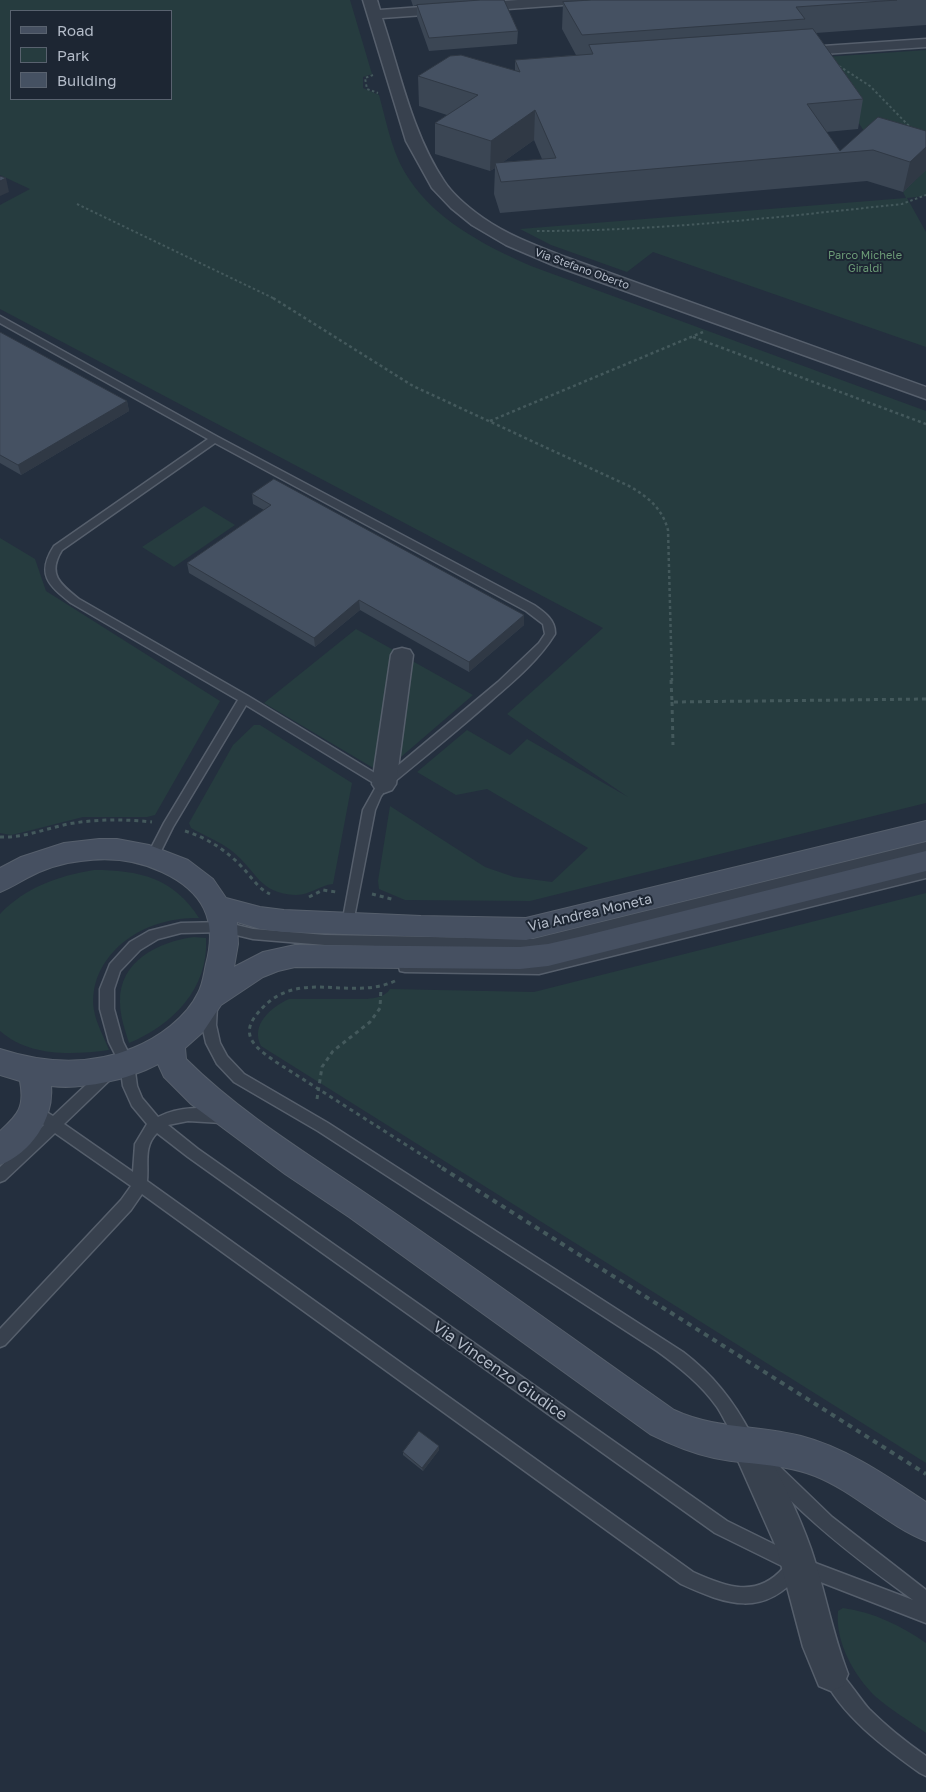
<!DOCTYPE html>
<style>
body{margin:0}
#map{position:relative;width:926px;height:1792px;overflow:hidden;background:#242f3e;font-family:"Golos Text",sans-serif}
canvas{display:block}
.legend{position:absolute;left:10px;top:10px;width:162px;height:90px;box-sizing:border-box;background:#1d2633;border:1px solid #59626f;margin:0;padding:6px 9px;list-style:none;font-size:15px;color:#b4bcc9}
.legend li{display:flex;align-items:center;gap:10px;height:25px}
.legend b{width:25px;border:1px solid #59626f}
</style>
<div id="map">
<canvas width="926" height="1792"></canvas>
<ul class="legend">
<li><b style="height:6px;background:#465061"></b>Road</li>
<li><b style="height:14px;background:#263c3f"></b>Park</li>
<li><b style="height:14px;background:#455162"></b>Building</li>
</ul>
</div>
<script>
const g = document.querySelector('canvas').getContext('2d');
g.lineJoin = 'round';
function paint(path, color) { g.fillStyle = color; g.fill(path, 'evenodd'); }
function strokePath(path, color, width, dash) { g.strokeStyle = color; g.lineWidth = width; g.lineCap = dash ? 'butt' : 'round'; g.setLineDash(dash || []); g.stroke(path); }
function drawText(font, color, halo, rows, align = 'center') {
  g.font = font + ' "Golos Text",sans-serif'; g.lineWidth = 4; g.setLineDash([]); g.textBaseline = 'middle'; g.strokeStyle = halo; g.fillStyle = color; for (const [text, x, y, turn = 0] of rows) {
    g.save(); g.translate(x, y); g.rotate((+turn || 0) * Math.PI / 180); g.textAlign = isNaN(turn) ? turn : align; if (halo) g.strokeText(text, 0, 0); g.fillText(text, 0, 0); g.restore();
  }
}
const green = new Path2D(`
 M0 0H350L372 74 363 77V88L379 95C386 120 391 148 404 171 431 218 483 245 531 266L926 411V803L530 901 405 900 379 889 378 881 390 806 485 867 514 877 552 882 588 848 487 789 456 795 417 772 467 730 510 755 527 739 628 797 507 714 603 628 0 309V205L30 189 0 175ZM11 11H171V99H11Z
 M926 50V164L864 131 821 66 810 58Z
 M926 170V196L907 198 926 232V347L653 252 627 272 551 245 520 229 906 198 903 192Z
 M204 506 235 525 174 567 142 547Z
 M0 538 35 559 46 591 220 701 155 815 147 817H83L20 833 11 835 0 833Z
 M356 629 397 652 380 772 264 703Z
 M407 658 473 695 394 763Z
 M254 725H260L352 783 333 884C320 885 310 895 296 895 258 893 258 872 232 851 219 841 205 836 191 828L189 823 233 745Z
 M94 870C139 870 174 878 199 918 186 918 174 919 161 923 123 933 88 968 94 1010 96 1023 104 1037 109 1050 72 1055 30 1057 0 1031V914C26 887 58 876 94 870Z
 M926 893V1463L261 1046C250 1025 271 1007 289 999H367C375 998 385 997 390 989L534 992Z
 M194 937 206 938C209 988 173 1025 129 1043 125 1030 120 1016 120 1002 119 961 158 942 194 937Z
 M843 1608C873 1612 902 1626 926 1643V1733C910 1721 891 1710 876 1697 854 1676 835 1642 838 1611Z`);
const pathFar3 = new Path2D(`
 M839 66 870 86 913 130
 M373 75 365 78 367 89 378 93
 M77 204 275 299
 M537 231C659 231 780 217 902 204L926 195`);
const pathFar2 = new Path2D(`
 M273 298 413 386 629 486C648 497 662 508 668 530L672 681
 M693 337 926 424
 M490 421 703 332`);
const pathFar1 = new Path2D(`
 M671 680 672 702 926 699
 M672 702 673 745
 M185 831C207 838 226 850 242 867 251 876 257 888 270 894
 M0 837C23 838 45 829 68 824 96 819 124 819 152 822
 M372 894 395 900
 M309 897 323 890 336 892
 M395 981C347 1003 293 963 254 1018 240 1039 261 1051 276 1062L444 1169
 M317 1099 322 1067 333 1051 370 1022 380 1008 381 988`);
const path = new Path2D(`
 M442 1168 926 1474`);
const lane = new Path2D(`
 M0 316 218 437 534 605C544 612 556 620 555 634 539 660 515 680 492 700 458 730 423 758 388 787L381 796 375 810 352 928H344L342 924 363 810 377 785 246 705 173 827 157 859H149L147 856 164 823 238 700 71 603C48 585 36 574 54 546L208 439 0 323ZM215 443 526 611 543 624 545 634 539 643 498 682 383 778 248 696 79 599C60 584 47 574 62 550Z
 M926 842V852L533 949 325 945 253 939 224 932 181 933 158 939 140 950 120 971 114 989V1009L123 1042 134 1064 137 1086 142 1098 158 1117C178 1107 206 1105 227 1113L229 1117 227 1121 222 1123 188 1121 168 1125 198 1149 727 1521 802 1558 913 1600C870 1569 829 1538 791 1501 781 1492 768 1482 763 1470L765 1464 771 1462 777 1464 832 1517 926 1590V1623L800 1574C763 1618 727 1605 681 1584L142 1194 131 1210 5 1345 0 1347V1329L121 1200 131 1186 55 1133 5 1180 0 1182V1167L44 1125C36 1120 29 1111 33 1102L38 1100 43 1102 48 1113 53 1116 104 1068 109 1066 114 1068 116 1072 114 1076 64 1124 133 1172 135 1144 147 1124 132 1106 123 1086 120 1064 109 1042 100 1009V989L110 964 130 942 149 931 181 923 224 922 253 929 325 935 533 939ZM157 1133 188 1157 715 1533 784 1567C757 1599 726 1587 693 1572L147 1181C149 1164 143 1147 157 1133Z
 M926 868V878L539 974 405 972 400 971 399 967 400 963 405 962 539 964Z
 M210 1001 215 1002 217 1006 216 1025 220 1043 227 1056 244 1074 328 1123 683 1352C713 1375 733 1400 751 1434L753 1440 751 1446 745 1448C735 1444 724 1417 717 1407 701 1384 679 1367 657 1351L318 1131 234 1082 217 1064 206 1043 202 1025 205 1002Z
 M831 1665C842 1670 859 1698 869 1709 886 1726 906 1742 926 1756V1776L920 1773C885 1748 839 1714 822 1674L825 1668Z`);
const street = new Path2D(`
 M363 0H377L380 10 518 0H584L577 4 382 18C400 72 412 133 444 181 453 195 469 208 483 218 507 235 537 246 565 257L926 387V399L553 265 506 245 472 225 451 208 432 188 406 141Z
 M926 39V47L794 56 789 55 787 52 789 49 794 48Z
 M402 648 410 650 413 655 396 784 392 790 384 793 376 790 372 784 391 655 394 650Z
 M747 1429 758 1434C777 1471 797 1509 811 1549 825 1590 832 1633 848 1674L843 1686 831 1691 819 1686 803 1647 777 1549 731 1445 736 1434Z`);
const secondary = new Path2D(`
 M926 821V841L526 940 284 932 260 929 237 922 238 944 234 967 263 952 295 945 520 947 548 944 583 936 926 851V871L548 966 520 969 295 967 278 971 263 977 221 1005 203 1032 185 1048 186 1059C240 1113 308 1154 371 1197 473 1266 573 1339 674 1410 714 1429 759 1425 801 1436 847 1448 887 1476 926 1502V1541C886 1525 855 1492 815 1476 782 1463 747 1465 714 1458 691 1453 670 1444 650 1434L349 1217 285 1174 191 1104 164 1077 158 1064C130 1079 83 1090 51 1086 54 1119 31 1153 0 1165V1131C18 1115 25 1107 20 1081L0 1075V1049C43 1063 90 1066 133 1048 158 1038 186 1018 198 993 203 984 204 973 206 964 218 920 203 891 162 872 137 860 108 857 81 861 61 863 44 869 27 878 18 883 10 888 0 892V868L21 857 64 843 99 839H117L149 845 188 860 213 879 226 898 260 907 284 910 421 916 526 918Z`);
const wall = new Path2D(`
 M411 0H504L518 31 517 44 429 51 417 17V5L413 6Z
 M592 0H926V25L816 33 863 99 858 129 826 132 840 151 926 131V170L903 192 867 181 500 213 494 194 495 168 490 171 435 154V123L447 115 419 106 418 76 515 71V60L576 55 562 29 563 2ZM534 140 542 159 503 162Z
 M0 332 127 401 129 411 21 475 0 463Z
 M252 494 524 615V625L469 672 360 610 315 647 189 573 187 563 264 510 253 504Z
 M439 1446V1450L423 1471 403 1455V1452Z`);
const shadedWall = new Path2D(`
 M535 110 534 140 496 167 495 163V168L490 171 491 141Z
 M926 147V170L903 192 910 162Z
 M6 178 9 192 0 196V181Z
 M127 401 129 411 21 475 18 465Z
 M359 600 360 610 315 647 314 638Z
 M524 615V625L469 672V662Z
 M439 1446V1450L423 1471 422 1468Z`);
const building = new Path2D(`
 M481 0H504L518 31 429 38 417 5Z
 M592 0H897L796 7 805 19 582 35 563 2Z
 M813 29 863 99 807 104 840 151 878 117 926 131V147L910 162 873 150 501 182 495 163 556 158 535 110 491 141 435 123 478 95 418 76 450 56 461 55 520 72 515 60 593 54 589 45Z
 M0 176 6 178 0 181Z
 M0 332 127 401 18 465 0 455Z
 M274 479 524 615 469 662 359 600 314 638 187 563 271 505 252 494Z
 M419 1431 439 1446 422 1468 403 1452Z`);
const farParknames = [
 ["Parco Michele",865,256],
 ["Giraldi",865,269]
];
const farStreetnames = [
 ["Via Stefano Oberto",582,269,20]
];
const streetNames = [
 ["Via Andrea Moneta",590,913,-13]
];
const nearStreetnames = [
 ["Via Vincenzo Giudice",500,1371,35]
];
paint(green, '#263c3f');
strokePath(lane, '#565f6c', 3);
strokePath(street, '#565f6c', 3);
strokePath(secondary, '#565f6c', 2);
strokePath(pathFar3, '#44595c', 2, [2.5, 2.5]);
strokePath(pathFar2, '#44595c', 2.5, [3, 3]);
strokePath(pathFar1, '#44595c', 3, [4, 4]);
strokePath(path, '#44595c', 4, [5, 5]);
paint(lane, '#38414e');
paint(street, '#38414e');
paint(secondary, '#465061');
paint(wall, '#3b4654');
paint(shadedWall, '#303945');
paint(building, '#455162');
strokePath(building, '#303945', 1);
drawText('11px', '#6b9a76', '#1d2633', farParknames);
drawText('11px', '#b4bcc9', '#1d2633', farStreetnames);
drawText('14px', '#b4bcc9', '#1d2633', streetNames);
drawText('16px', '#b4bcc9', '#1d2633', nearStreetnames);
</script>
